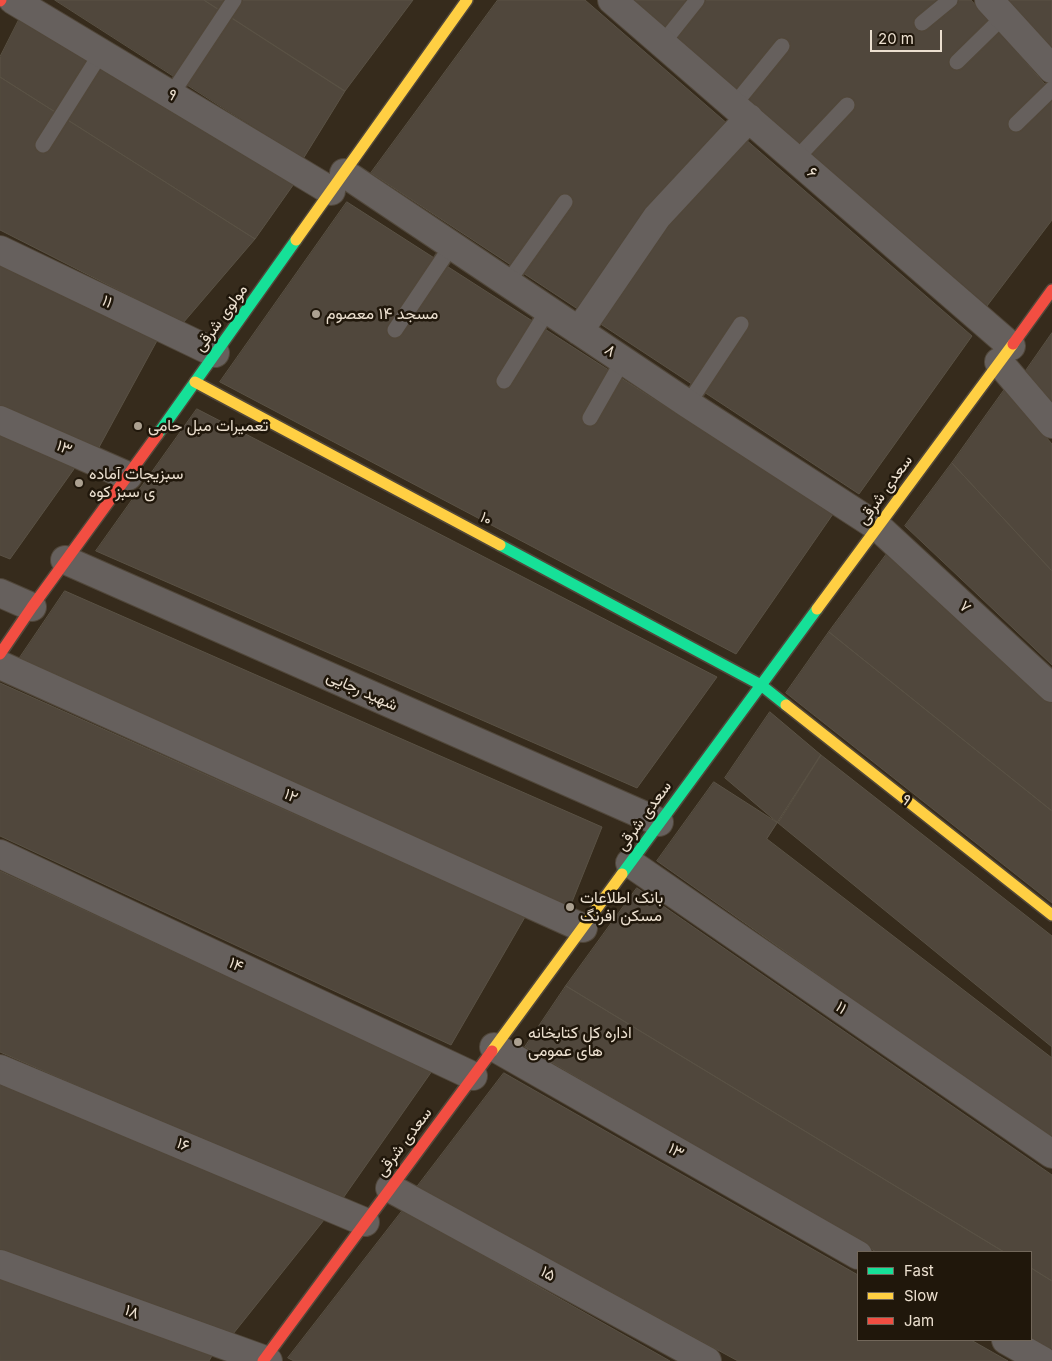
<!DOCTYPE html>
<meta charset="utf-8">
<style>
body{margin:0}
#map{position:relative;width:1052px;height:1361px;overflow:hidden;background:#362b1c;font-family:Inter,sans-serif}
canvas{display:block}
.legend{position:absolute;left:857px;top:1251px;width:175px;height:90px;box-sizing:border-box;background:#20170b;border:1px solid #72675a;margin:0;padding:6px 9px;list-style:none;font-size:15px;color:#ece0d0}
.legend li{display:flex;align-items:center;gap:10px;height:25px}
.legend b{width:25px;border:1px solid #72675a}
.scale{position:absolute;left:870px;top:30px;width:72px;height:22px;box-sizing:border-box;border:2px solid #ece0d0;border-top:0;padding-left:6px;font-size:15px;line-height:18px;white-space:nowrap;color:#ece0d0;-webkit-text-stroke:4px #20170b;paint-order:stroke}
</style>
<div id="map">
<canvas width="1052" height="1361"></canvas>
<ul class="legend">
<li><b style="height:6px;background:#16e098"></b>Fast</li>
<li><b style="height:6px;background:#ffcf43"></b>Slow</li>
<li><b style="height:6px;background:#f24e42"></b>Jam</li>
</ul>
<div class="scale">20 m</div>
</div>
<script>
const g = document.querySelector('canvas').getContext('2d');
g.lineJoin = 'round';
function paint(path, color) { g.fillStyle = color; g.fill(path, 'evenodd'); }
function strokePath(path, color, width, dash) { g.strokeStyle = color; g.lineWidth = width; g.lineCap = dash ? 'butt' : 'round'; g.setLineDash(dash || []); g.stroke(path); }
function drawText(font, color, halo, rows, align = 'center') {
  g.font = font + ' Inter,Vazirmatn,sans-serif'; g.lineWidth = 5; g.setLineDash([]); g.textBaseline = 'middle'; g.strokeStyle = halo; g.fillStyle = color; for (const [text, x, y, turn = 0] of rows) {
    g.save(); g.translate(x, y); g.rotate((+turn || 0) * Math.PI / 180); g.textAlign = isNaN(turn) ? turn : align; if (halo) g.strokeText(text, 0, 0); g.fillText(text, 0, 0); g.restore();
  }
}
const building = new Path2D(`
 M55 0H204L345 91 303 159Z
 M204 0H413L345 91Z
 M498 0H585L972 336 859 494 371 173Z
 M633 0H971L1052 92V220L987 306Z
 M1004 0H1052V55Z
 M22 14 296 181 255 239 0 77V57Z
 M0 77 255 239 183 323 0 230Z
 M347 202 833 514 736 654 220 382Z
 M0 266 159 337 97 451 0 406Z
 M1052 333V403L1025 372Z
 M1005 389 1052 444V571L952 463Z
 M197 409 717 677 637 788 96 551Z
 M0 430 79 462 10 559 0 555Z
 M952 463 1052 571V665L905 526Z
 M889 551 1052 703V811L829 632Z
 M65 591 602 827 570 907 19 659Z
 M829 632 1052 811V903L786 693Z
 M0 683 525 917 451 1045 0 836Z
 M770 712 821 755 778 823 725 778Z
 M821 755 1052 936V1058L767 839Z
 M714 782 778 823 1052 1047V1140L657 861Z
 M0 871 432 1071 341 1201 0 1052Z
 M637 888 1052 1175V1281L1031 1268V1252H1004L566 986Z
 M566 986 1004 1252H876L525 1047Z
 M504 1073 858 1275V1340H971L1008 1361H738L417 1187Z
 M0 1084 324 1220 233 1334 0 1251Z
 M403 1210 670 1361H294L288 1358Z
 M1031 1268 1052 1281V1355L1031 1340Z
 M0 1279 213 1354 209 1361H0Z`);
const lane = new Path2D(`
 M922 23 950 0
 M662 44 697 0
 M957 62 1004 16
 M171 95 234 0
 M734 105 782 46
 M1016 124 1052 89
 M43 145 101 53
 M796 159 847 105
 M508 282 565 202
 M395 330 452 245
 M504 381 548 310
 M688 404 741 324
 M590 418 623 360`);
const street = new Path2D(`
 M13 0 331 191
 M612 0 1011 346
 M989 0 1052 69
 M344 173 688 404 878 527 1052 688
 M0 250 215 353
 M579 331 657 217 749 118
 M999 362 1052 424
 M0 420 128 476
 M65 560 659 822
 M0 593 32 607
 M0 665 583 928
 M0 854 473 1076
 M630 863 1052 1154
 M494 1047 858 1255
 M0 1069 365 1222
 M390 1188 707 1361
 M0 1264 268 1361
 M1006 1340 1043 1361`);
const fast = new Path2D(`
 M158 434 296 240
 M500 545 761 685 786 705
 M622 874 817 609`);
const slow = new Path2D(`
 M296 240 467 0
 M195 382 500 545
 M817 609 1013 344
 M786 705 1052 915
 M492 1051 622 874`);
const jam = new Path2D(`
 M0 1 1 0
 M1013 344 1052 290
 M0 654 32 607 158 434
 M263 1361 492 1051`);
const markers = [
 [316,314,5,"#aca191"],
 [138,426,5,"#aca191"],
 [79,483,5,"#aca191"],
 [570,907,5,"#aca191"],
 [518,1042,5,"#aca191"]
];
const streetNames = [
 ["۹",172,95,31],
 ["۶",812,173,41],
 ["۱۱",107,302,26],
 ["مولوی شرقی",221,318,-54],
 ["۸",610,351,34],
 ["۱۳",64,448,23],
 ["سعدی شرقی",885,490,-54],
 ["۱۰",486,519,28],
 ["۷",965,607,43],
 ["شهید رجایی",362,691,24],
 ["۱۲",291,796,24],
 ["۹",906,800,38],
 ["سعدی شرقی",644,816,-54],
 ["۱۴",236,965,25],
 ["۱۱",841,1008,35],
 ["سعدی شرقی",404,1142,-53],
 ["۱۶",183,1145,23],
 ["۱۳",676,1151,30],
 ["۱۵",548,1274,29],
 ["۱۸",132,1312,20]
];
const poiNames = [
 ["مسجد ۱۴ معصوم",326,314],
 ["تعمیرات مبل حامی",148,426],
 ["سبزیجات آماده",89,474],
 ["ی سبز کوه",89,492],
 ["بانک اطلاعات",580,898],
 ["مسکن افرنگ",580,916],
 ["اداره کل کتابخانه",528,1033],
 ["های عمومی",528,1051]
];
paint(building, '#50473c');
strokePath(building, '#5a5245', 1);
strokePath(lane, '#51473a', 18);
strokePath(street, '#51473a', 30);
strokePath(fast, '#51473a', 14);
strokePath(slow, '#51473a', 14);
strokePath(jam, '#51473a', 14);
strokePath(lane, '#66605d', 15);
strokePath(street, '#66605d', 28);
strokePath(fast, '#16e098', 11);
strokePath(slow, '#ffcf43', 11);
strokePath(jam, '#f24e42', 11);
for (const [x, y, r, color] of markers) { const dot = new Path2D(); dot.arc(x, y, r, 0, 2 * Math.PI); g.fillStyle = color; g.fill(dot); strokePath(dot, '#20170b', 2); }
drawText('16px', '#ece0d0', '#20170b', streetNames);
drawText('16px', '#ece0d0', '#20170b', poiNames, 'left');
</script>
